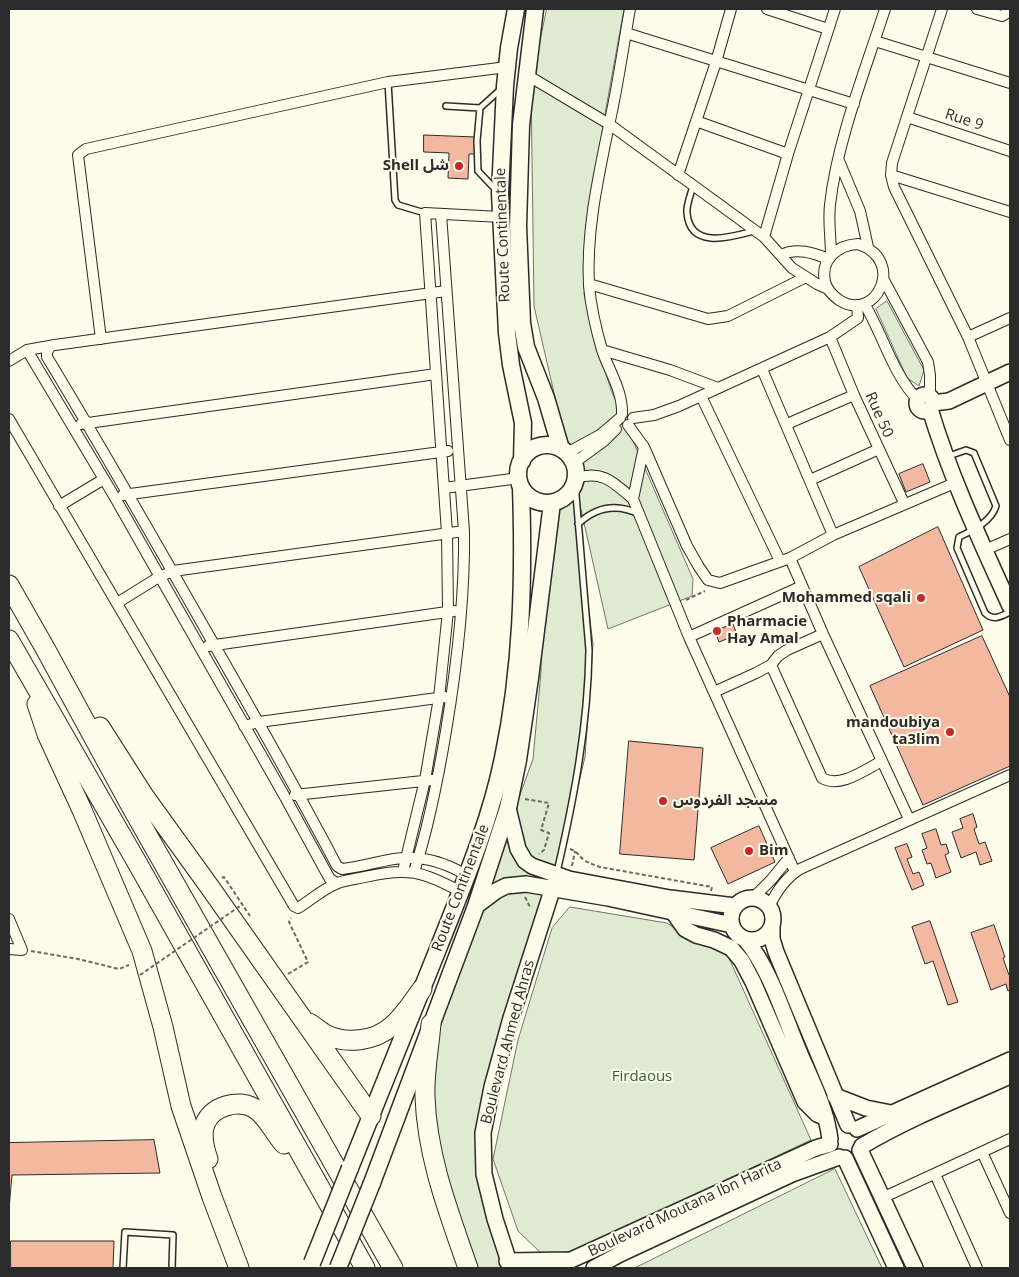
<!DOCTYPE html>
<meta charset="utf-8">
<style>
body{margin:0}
#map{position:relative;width:1019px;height:1277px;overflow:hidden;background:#fdfbea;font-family:"Open Sans",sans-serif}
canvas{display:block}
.frame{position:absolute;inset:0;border:10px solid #2b2b2b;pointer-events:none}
</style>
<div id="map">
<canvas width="1019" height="1277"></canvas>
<div class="frame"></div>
</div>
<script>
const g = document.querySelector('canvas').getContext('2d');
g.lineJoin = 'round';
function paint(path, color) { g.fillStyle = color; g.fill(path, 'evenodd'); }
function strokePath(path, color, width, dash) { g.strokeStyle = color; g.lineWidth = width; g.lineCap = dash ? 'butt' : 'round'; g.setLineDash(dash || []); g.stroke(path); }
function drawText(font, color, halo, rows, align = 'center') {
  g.font = font + ' "Open Sans","Noto Sans Arabic",sans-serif'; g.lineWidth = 4; g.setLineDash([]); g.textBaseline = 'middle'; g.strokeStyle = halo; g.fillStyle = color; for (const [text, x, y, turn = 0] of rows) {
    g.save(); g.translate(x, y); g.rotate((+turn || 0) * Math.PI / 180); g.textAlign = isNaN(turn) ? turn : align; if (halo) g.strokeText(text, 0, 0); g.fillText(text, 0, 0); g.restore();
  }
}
const green = new Path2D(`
 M547 9H624L603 125 584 294 593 333 611 390 693 579 692 596 608 629 577 492 580 538 593 644 585 757 557 875 492 1087 484 1174 511 1268H470L430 1147 428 1033 512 817 533 759 541 672V653L559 490 565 488 574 480 534 306 531 84Z
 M887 301 924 370 919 386 907 378 876 309Z
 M570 907 667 923 686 936 724 947 811 1140 575 1251 542 1254 518 1231 493 1159 518 1040 552 928Z
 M835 1169 882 1268H635Z`);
const building = new Path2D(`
 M424 135 476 137 475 154H469L468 179 448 178 449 153 424 152Z
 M923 464 930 482 906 492 899 474Z
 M938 527 983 630 904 667 859 567Z
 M732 621 737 635 719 642 714 628Z
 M982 636 1010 697V766L923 805 870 686Z
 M629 741 703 748 694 860 620 854Z
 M973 814 977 827 974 829 979 844 985 842 992 861 980 865 976 852 961 858 952 832 963 828 960 819Z
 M759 826 775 862 728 884 711 848Z
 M936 829 941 845 946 844 949 853 945 855 951 872 936 878 931 863 927 864 922 850 927 848 922 834Z
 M907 844 912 857 907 859 913 874 919 872 924 885 912 890 895 848Z
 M930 921 958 1002 948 1005 933 961 925 964 912 927Z
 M994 925 1005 957 1003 958 1009 975H1010V990L1008 991 1006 984 991 990 971 933Z
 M154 1140 160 1173 12 1175 9 1209V1143Z
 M11 1241H114L113 1268H11Z`);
const path = new Path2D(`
 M686 600 705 591
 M525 799 549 803 541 830 549 833 544 850 539 854
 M570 849C577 851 579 856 584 860 589 863 594 865 600 867L712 887 711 891
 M572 866 575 851
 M222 878 224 877 250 916
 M525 897 530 907H532
 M31 951 78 959 119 969 129 965
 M288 974 308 962 289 922 291 918`);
const lane = new Path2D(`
 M388 82 395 200 398 205 425 213
 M446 106 480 108
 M693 186C691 194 686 205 687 213 690 250 731 237 754 231
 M497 191 478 171 477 141 480 108 501 89
 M949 456 966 450 974 453 996 506C991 522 973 530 959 537L957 548 985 613C993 621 1000 617 1010 612
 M578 524C596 507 616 503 639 514
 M557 872C574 799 588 725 589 650L575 483
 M123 1268 125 1232 173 1235 172 1268`);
const street = new Path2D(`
 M767 9 828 29
 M942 9 892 163 891 175 894 187 968 337 1010 440
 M977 9 1002 16 1007 13 1008 9
 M626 33 854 104
 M875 41 1010 83
 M527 75 609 124 764 237 792 268 817 284 828 289
 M907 117 1010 151
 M696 121 788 154
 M839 161 860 211 868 247
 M678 175 716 62 731 9
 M891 175 1010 212
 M764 237 788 154 835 9
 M858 244C907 260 876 324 839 300 832 295 827 289 825 282 820 259 838 245 858 244Z
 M781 255C797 247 813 253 829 259
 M831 255C831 239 828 221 830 205 837 141 865 71 885 9
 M884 280 928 362 930 375V397
 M589 284 708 319 728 316 806 277
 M865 305C883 335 893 375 918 400
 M830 337 854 395 904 503
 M968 337 1010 318
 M101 339 78 155 86 149 388 82 507 67
 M50 347 47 352V357C104 451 158 546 212 641 255 716 297 790 337 866L342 869C380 865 403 849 443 864 451 867 460 870 467 877
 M27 350 114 496 285 797 326 872 330 879 337 883
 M602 350 670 370 718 388
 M9 361 27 350 55 345 446 291
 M762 369 833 535
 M701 396 780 561
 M622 414C623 391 609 371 602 350 596 329 591 308 589 286 586 232 598 178 609 125 618 86 623 47 630 9
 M633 418 654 415 679 406 830 337 858 318 857 305
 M9 419 294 906 298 908C311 900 324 888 338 883 346 880 356 879 365 877 407 867 423 871 461 892
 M81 424 436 374
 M787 424 854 395
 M628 425 644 447 687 546 699 567 708 580 720 583 790 558 833 535 957 482
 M567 453 600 435 620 418
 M574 463 604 441 616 429
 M576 478C603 470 613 482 633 499L689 637 795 872
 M810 480 879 449
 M444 488 519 478
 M123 495 448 451
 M633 499 644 447
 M59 506 104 479
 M985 550 1010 539
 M790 558 823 634 909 819
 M117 603 159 577 173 571 464 531
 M689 637 802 586
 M208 646 454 611
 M771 665 822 778C840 789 866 769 882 761
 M714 692 756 673 771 665 778 656 787 650 823 634
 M244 726 259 722 445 697
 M295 795 432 780
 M403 871 425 780 439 698 448 611 447 533 425 213 501 217
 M414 872C429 826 438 779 446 731 457 665 465 598 464 531L441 214
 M753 898 771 880 789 858
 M769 907C776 892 785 878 800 869L1010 775
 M9 919 22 950 9 949
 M982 1152 1010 1213
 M935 1174 977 1268
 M882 1198 1010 1139`);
const secondary = new Path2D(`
 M917 403a8 8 0 1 1 16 0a8 8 0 1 1-16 0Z
 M933 403 949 401 1010 372
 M930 409C950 476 981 542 1010 606
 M508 808 518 849 525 861 532 866 569 879 670 898 735 906
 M731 919a21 21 0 1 1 42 0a21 21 0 1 1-42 0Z
 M476 906 496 891 506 886 526 884 608 898 732 925
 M673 912 685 929 696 935 714 940 731 948 742 961 753 982 805 1102 817 1114 826 1118
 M772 926V939L776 952 848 1125
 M745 939C768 965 784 1015 798 1049 810 1078 826 1107 830 1139
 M835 1096 866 1108 891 1113
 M857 1129 1010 1060
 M862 1146C909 1118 961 1098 1010 1076
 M860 1150 915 1268
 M845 1158 896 1268
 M507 1261 571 1260 816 1148 830 1144
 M511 1268 495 1219 484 1174 483 1133 492 1087 511 1018 557 875
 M594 1268 620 1254 792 1174 839 1157`);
const primary = new Path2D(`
 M516 9 509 48 505 86 500 193 507 333 511 365 523 423 522 461
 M535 9 521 125 518 226 522 323 526 347 546 398 561 449
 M518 474a29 29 0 1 1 58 0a29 29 0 1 1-58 0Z
 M350 1168C380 1093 410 1019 440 944 464 883 490 822 503 758 522 668 524 578 521 487
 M372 1183 476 906 508 808 518 760 530 678 552 503`);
const highway = new Path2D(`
 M9 585 46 650 132 808 393 1268
 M9 640 139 866 365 1268
 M37 704 47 734 82 810 142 951 163 1027 181 1106 212 1197 239 1268
 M100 727 144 796 209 886 371 1116
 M309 1023C314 1026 320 1031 325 1034 346 1045 375 1041 392 1026 404 1016 413 1001 422 989
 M431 1024C429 1048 424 1073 425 1097 427 1157 449 1213 468 1268
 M208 1159C204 1148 201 1135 205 1124 212 1106 238 1099 254 1108 267 1116 274 1133 284 1144`);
const pathBridge = new Path2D(`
 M140 975 243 904`);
const primaryBridge = new Path2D(`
 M312 1263 350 1168
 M338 1268 372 1183`);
const markers = [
 [459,166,5,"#c62828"],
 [921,598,5,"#c62828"],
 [717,631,5,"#c62828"],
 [950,732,5,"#c62828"],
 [663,801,5,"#c62828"],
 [749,851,5,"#c62828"]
];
const streetNames = [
 ["Rue 9",964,120,18],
 ["Route Continentale",503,235,-92],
 ["Rue 50",879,415,66],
 ["Route Continentale",461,888,-69],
 ["Boulevard Ahmed Ahras",508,1042,-75],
 ["Boulevard Moutana Ibn Harita",685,1208,-25]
];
const poiNames = [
 ["Shell شل",449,166],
 ["Mohammed sqali",911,598],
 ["Pharmacie",727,622,"left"],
 ["Hay Amal",727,639,"left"],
 ["mandoubiya",940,723],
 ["ta3lim",940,740],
 ["مسجد الفردوس",673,801,"left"],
 ["Bim",759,851,"left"]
];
const parkNames = [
 ["Firdaous",642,1077]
];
paint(green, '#deebd1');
strokePath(green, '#74746e', 1);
paint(building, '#f2b8a0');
strokePath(building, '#2b2b2b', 1);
strokePath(lane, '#2b2b2b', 8);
strokePath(street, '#2b2b2b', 12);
strokePath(secondary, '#2b2b2b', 18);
strokePath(primary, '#2b2b2b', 19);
strokePath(highway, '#2b2b2b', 21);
strokePath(path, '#6a6964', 2, [4, 2.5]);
strokePath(lane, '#fdfbea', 5);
strokePath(street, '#fdfbea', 10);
strokePath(secondary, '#fdfbea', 15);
strokePath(primary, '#fdfbea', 16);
strokePath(highway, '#fdfbea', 19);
strokePath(primaryBridge, '#2b2b2b', 19, []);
strokePath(pathBridge, '#6a6964', 2, [4, 2.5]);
strokePath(primaryBridge, '#fdfbea', 16);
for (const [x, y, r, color] of markers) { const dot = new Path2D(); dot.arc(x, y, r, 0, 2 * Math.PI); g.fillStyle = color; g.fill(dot); strokePath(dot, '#fdfbea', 2); }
drawText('15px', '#2b2b2b', '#fdfbea', streetNames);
drawText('bold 15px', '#2b2b2b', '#fdfbea', poiNames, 'right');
drawText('15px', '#34623c', '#fdfbea', parkNames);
</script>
